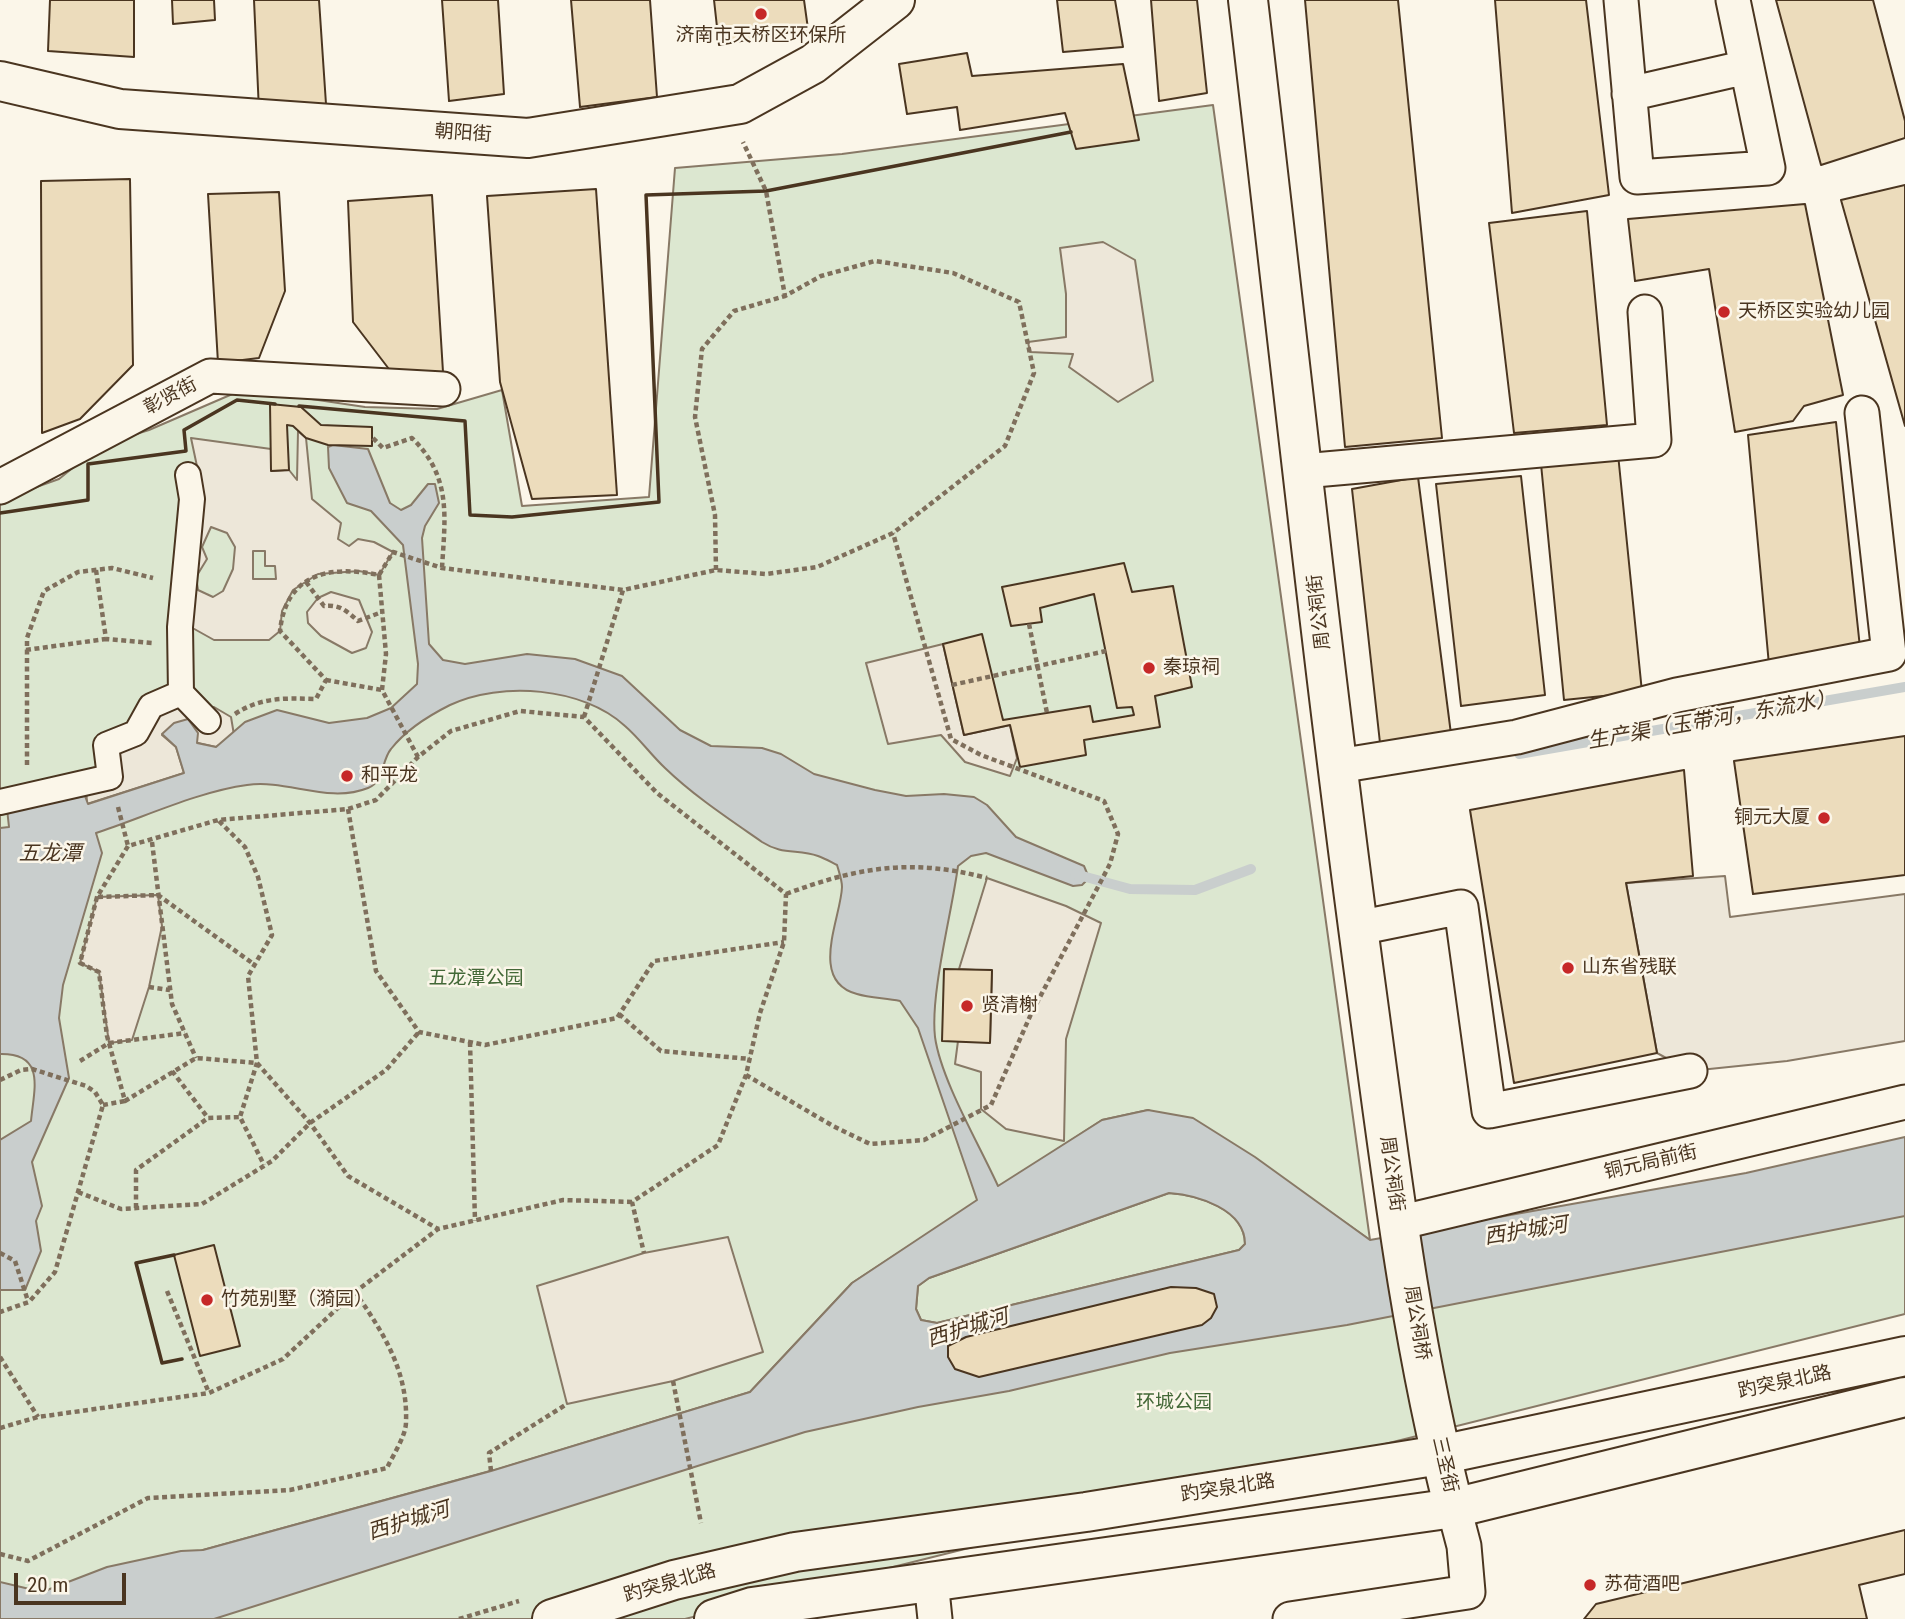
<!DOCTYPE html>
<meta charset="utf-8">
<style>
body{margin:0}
#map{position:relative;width:1905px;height:1619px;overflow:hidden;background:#fbf6e9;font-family:"Roboto Condensed",sans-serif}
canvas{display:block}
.scale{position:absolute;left:14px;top:1573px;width:112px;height:32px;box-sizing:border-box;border:4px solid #4a3520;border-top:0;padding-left:9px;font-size:21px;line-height:24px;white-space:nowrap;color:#4a3520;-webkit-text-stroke:5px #fbf6e9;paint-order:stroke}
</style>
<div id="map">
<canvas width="1905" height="1619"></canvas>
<div class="scale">20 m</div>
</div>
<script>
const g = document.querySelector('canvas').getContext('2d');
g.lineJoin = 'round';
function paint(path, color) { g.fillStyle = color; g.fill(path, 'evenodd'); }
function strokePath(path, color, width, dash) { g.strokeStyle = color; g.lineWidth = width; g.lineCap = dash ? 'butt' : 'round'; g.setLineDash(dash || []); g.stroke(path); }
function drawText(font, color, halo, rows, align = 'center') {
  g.font = font + ' "Roboto Condensed","Noto Sans SC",sans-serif'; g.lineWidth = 5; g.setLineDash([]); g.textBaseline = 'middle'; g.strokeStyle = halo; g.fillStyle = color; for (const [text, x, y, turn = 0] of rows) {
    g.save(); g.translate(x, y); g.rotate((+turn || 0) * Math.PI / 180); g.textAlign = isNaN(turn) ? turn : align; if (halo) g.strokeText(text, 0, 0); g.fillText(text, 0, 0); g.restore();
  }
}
const green = new Path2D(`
 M1213 105 1370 1240 1247 1153 1148 1110 1102 1120 852 1283 750 1392 492 1471 1905 1150V1314L685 1619H81L490 1471 203 1550 0 1619V500L59 479 101 445 149 430 244 389 365 407 437 409 502 390 522 506 649 497 675 168 842 154Z
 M1169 1193C1198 1195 1245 1209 1245 1244L1239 1250 937 1323 921 1320 916 1309 918 1286 929 1278Z`);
const parking = new Path2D(`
 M1103 242 1135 260 1153 381 1118 402 1069 367 1073 354 1030 352 1028 342 1066 337V294L1060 248Z
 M298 431 306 438 312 499 341 523 338 539 349 546 358 539 374 542 393 552 379 575 359 571 318 574 293 590 282 611 280 631 269 640H214L189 626 198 471 191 438 271 449 272 471 289 470 297 480ZM211 527 227 533 235 547 233 569 223 591 213 597 198 590 196 577 207 559 202 547ZM253 551H265V566H275L276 579H253Z
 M331 592 359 600 372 632 366 648 352 653 321 636 308 623 307 612 318 598Z
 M943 644 964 735 1010 725 1017 758 1010 776 965 762 941 735 888 744 866 663Z
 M181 693 199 715 214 707 231 717 234 735 216 747 162 735 176 747 184 773 87 804 86 784 109 777 106 745Z
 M1725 876 1730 917 1905 894V1041L1787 1061 1690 1071 1657 1053 1626 883Z
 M987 878 1066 906 1101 923 1066 1039 1064 1141 1006 1129 981 1109V1072L955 1064 958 1041 990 1042 992 971 959 969Z
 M158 895 162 926 149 987 132 1040 109 1043 99 972 80 963 97 897Z
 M728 1237 763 1352 673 1381 567 1404 537 1286 644 1253Z`);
const water = new Path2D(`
 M333 445 368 449 390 503 401 510 411 505 428 484H435L439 503 425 526 422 538 429 644 443 660 465 664 527 654 575 659 622 676 680 730 711 746 762 748 781 754 814 774 875 790 906 796 944 794 974 797 987 805 1016 837 1084 866 1089 878 1082 885 1073 886 986 853 971 856 958 866C952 912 930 994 935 1037 941 1080 979 1144 998 1186L1102 1120 1148 1110 1193 1118 1255 1157 1370 1240 1746 1173 1905 1137V1216L1347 1325 1170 1353 1009 1391 918 1407 805 1432 214 1619H0V1582L42 1592 107 1567 181 1551 203 1550 491 1471 750 1392 852 1283 977 1200 918 1028 900 1001C886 998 870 998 857 994 808 981 841 918 842 887 842 880 839 872 837 865 831 862 824 858 818 856 798 849 782 855 762 842 729 819 694 796 665 768 651 755 640 739 625 726 583 687 501 681 450 705 430 715 405 731 391 749 381 761 385 781 368 788 328 804 287 779 247 785 200 791 142 818 96 833L102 853 63 985 59 1018 69 1078 32 1162 42 1206 36 1221 41 1251 25 1290H0V1140L31 1121C34 1089 46 1053 0 1054V828L9 827 7 809 85 796 88 804 184 773 176 747 162 734 174 723 188 719 198 733 197 743 216 747 245 722 277 710 329 723 367 718 391 708 417 684 418 664 403 545 371 511 347 503 329 468 328 447ZM1169 1193C1197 1195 1245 1209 1245 1244L1239 1250 937 1323 921 1320 916 1309 918 1286 929 1278Z`);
const stream = new Path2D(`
 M1519 754 1905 687
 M1075 874 1130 889 1195 890 1251 869`);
const building = new Path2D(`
 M50 0H134V57L48 51Z
 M172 0H214L215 20 173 24Z
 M254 0H319L326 104 259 111Z
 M442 0H498L504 94 449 101Z
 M571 0H650L657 97 580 107Z
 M714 0H804L808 29 719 45Z
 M1057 0H1115L1123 47 1063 52Z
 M1151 0H1197L1207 93 1159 101Z
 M1305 0H1398L1442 438 1345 447Z
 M1495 0H1586L1609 195 1512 213Z
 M1776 0H1873L1905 121V138L1821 165Z
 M967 53 972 76 1123 64 1139 140 1076 149 1065 113 960 130 957 107 907 114 899 64Z
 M130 179 133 365 80 419 42 433 41 181Z
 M1905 185V426L1841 200Z
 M596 189 617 495 532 499 500 382 487 196Z
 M279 192 285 291 259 358 218 363 208 194Z
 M432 195 443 372 392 373 353 322 348 201Z
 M1805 204 1843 395 1804 406 1793 421 1735 432 1709 269 1635 281 1628 219Z
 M1587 211 1607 425 1514 433 1489 223Z
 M270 404 301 407 321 425 372 427V446L328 445 306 438 293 426 287 425 289 470 271 471Z
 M1836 422 1861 657 1769 665 1748 435Z
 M1618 454 1642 692 1564 700 1541 464Z
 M1521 476 1545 695 1461 706 1436 484Z
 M1418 477 1451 734 1380 743 1352 489Z
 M1124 563 1132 592 1173 586 1192 687 1155 696 1160 727 1084 740 1086 755 1020 767 1010 725 964 735 943 644 982 634 1003 720 1090 706 1093 722 1134 715 1132 707 1117 708 1094 594 1040 608 1042 622 1011 626 1002 587Z
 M1905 736V875L1753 894 1734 761Z
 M1684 770 1693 876 1626 883 1657 1053 1514 1083 1470 810Z
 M944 969 992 970 990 1043 942 1041Z
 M214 1245 240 1346 200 1356 174 1255Z
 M1171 1287 1196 1288 1214 1294 1217 1307 1211 1318 1202 1325 979 1377 955 1369 948 1357V1346L966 1337Z
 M1905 1530V1574L1859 1585 1867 1619H1584L1596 1604Z`);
const path = new Path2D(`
 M373 438 383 448 412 438C452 477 445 517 442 568
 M96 570 106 639 152 643
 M716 570 715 515 695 417 702 349 734 311 785 296
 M379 575 386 654 382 690 418 757
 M306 582 324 606C339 604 347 611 358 621L382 612
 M1029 624 1047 713
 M26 650 106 639
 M326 680 382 690
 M952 685 1106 651
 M235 714C261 697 285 698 316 699L326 680 280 631C286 573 330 565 379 575L393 552 442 568 623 590
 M584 717 623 590 716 570 766 574 817 567 893 533 1005 446 1034 373 1019 302 953 273 875 261 821 276 785 296 766 191 743 142
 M27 765V638L44 591 78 572 112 568 153 578
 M118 807 128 846
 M348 809 376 971 419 1032 485 1045 617 1018 654 961 784 942
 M219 821 245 847 258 877 272 935 248 976 257 1063 240 1117
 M152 842 172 1004 196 1058
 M786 894C858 867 912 858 987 878
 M98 897 158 895 255 965
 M149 987 170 990
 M619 1014 661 1051 750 1059
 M470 1042 475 1221
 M80 1061 109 1043 185 1033
 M172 1071 208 1118 240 1117 264 1165
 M746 1075 833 1126 870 1144 924 1140 991 1105 1031 1014 1110 864 1118 834 1104 801 981 755 951 739 893 533
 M0 1080 21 1070 32 1069 86 1086 95 1092 103 1105 55 1272 29 1302 0 1312
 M103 1105 125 1101
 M78 1192 121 1209 202 1204 272 1161 310 1123 386 1070 419 1032
 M632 1202 563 1200 438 1229 348 1176 310 1123 257 1063 196 1058 125 1101 107 1036 99 972 80 963 97 897 128 846 218 820 348 809 376 800 418 757 451 731 520 711 584 717 657 793 786 894 784 942 760 1013 746 1075 718 1145 632 1202 644 1253
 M136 1208V1170L208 1118
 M0 1253 15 1261 28 1301
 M167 1291 209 1393
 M0 1357 38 1417
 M673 1381 701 1523
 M0 1428 38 1417 209 1393 283 1359 355 1292 438 1229
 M491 1471 489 1453 567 1404
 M0 1554 28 1561 148 1498 290 1490 387 1468C393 1455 406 1436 406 1422 408 1371 383 1332 355 1292
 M459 1619 519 1601`);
const pedestrian = new Path2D(`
 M181 693 180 627 192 499 188 475
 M0 802 110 777 106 745 136 733 151 706 181 693 208 721`);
const minor = new Path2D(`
 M1621 0 1637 177 1768 168 1733 0
 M1629 94 1747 67
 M1303 471 1654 440 1645 312
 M0 487 210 376 443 389
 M1338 766 1517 737 1677 695 1889 654 1862 413
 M1358 928 1461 907 1489 1111 1690 1071
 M1398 1223 1905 1102
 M931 1581 935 1619
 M1290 1619 1468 1592 1464 1546 1454 1508`);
const tertiary = new Path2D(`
 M1248 0C1286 322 1320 644 1363 965 1388 1146 1408 1330 1454 1508
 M0 81 120 109 528 138 740 104 813 64 895 0`);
const secondary = new Path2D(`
 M552 1619 674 1580 795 1552 1086 1512 1440 1455 1905 1356
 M714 1619 752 1607 1454 1508 1905 1397`);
const wall = new Path2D(`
 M299 406 465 421 470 515 512 517 659 502 646 195 766 191 1071 132
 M0 513 88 500V464L186 451 184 430 237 400 275 404
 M174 1255 136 1263 162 1363 182 1359`);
const markers = [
 [761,14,7,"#c62828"],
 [1724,312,7,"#c62828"],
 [1149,668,7,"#c62828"],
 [347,776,7,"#c62828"],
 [1824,818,7,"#c62828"],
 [1568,968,7,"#c62828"],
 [967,1006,7,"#c62828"],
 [207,1300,7,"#c62828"],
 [1590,1585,7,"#c62828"]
];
const poiNames = [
 ["济南市天桥区环保所",761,36,"center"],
 ["天桥区实验幼儿园",1738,312],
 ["秦琼祠",1163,668],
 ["和平龙",361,776],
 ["铜元大厦",1810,818,"right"],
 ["山东省残联",1582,968],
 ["贤清榭",981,1006],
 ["竹苑别墅（漪园）",221,1300],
 ["苏荷酒吧",1604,1585]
];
const streetNames = [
 ["朝阳街",463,134,4],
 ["彰贤街",171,397,-28],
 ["周公祠街",1320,612,-97],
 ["铜元局前街",1651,1163,-13],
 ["周公祠街",1391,1174,82],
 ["周公祠桥",1416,1323,80],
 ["趵突泉北路",1785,1383,-12],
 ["三圣街",1444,1465,77],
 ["趵突泉北路",1228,1489,-9],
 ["趵突泉北路",670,1584,-16]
];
const parkNames = [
 ["五龙潭公园",476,979],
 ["环城公园",1174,1403]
];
const waterNames = [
 ["生产渠（玉带河，东流水）",1712,721,-10],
 ["五龙潭",50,855],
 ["西护城河",1526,1232,-9],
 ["西护城河",968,1329,-17],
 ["西护城河",409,1522,-17]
];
paint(green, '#dce7d0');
strokePath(green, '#887966', 2);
paint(parking, '#ede7d9');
strokePath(parking, '#887966', 2);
paint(water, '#c9cecd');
strokePath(water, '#887966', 2);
strokePath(stream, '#c9cecd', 10);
paint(building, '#ecdcbc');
strokePath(building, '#4a3520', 2);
strokePath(pedestrian, '#4a3520', 28);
strokePath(minor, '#4a3520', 37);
strokePath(tertiary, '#4a3520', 42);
strokePath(secondary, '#4a3520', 42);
strokePath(path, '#7f6f5c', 4.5, [5, 3.5]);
strokePath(pedestrian, '#fbf6e9', 24);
strokePath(minor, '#fbf6e9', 33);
strokePath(tertiary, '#fbf6e9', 38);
strokePath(secondary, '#fbf6e9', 38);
strokePath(wall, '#4a3520', 3.5);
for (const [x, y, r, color] of markers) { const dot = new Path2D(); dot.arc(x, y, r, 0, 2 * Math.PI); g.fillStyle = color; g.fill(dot); strokePath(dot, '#fbf6e9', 2.5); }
drawText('19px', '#4a3520', '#fbf6e9', poiNames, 'left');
drawText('19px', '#4a3520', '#fbf6e9', streetNames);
drawText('19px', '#436837', '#fbf6e9', parkNames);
drawText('italic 21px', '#4a3520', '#fbf6e9', waterNames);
</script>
